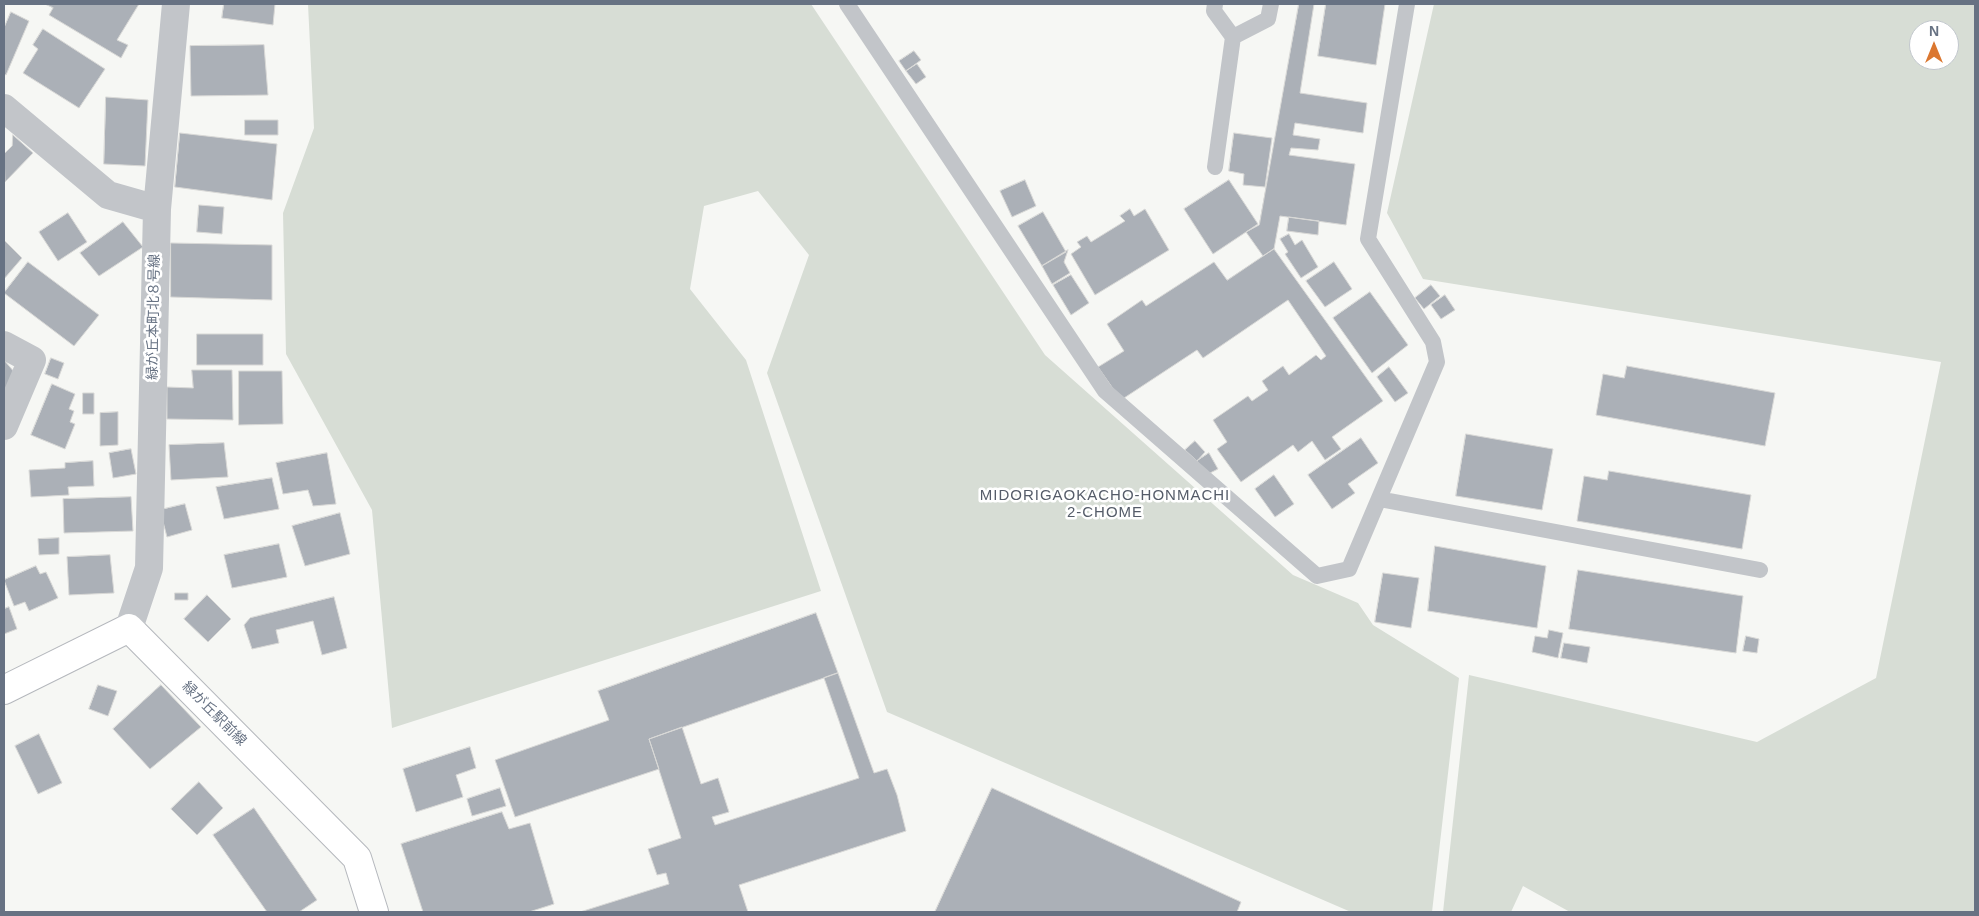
<!DOCTYPE html>
<meta charset="utf-8">
<style>
body{margin:0}
#map{position:relative;width:1979px;height:916px;overflow:hidden;background:#f6f7f4;font-family:Helvetica,sans-serif}
canvas{display:block}
.frame{position:absolute;inset:0;border:5px solid #677283;pointer-events:none}
.north{position:absolute;left:1909px;top:20px;width:50px;height:50px;box-sizing:border-box;background:#fff;border:1px solid #c2c7cd;border-radius:50%;rotate:0deg;font-size:14px;font-weight:700;line-height:20px;text-align:center;color:#677283}
.north::after{content:'';display:block;margin:auto;width:18px;height:22px;background:#db7730;clip-path:polygon(50% 0,100% 100%,50% 72%,0 100%)}
</style>
<div id="map">
<canvas width="1979" height="916"></canvas>
<div class="frame"></div>
<div class="north">N</div>
</div>
<script>
const g = document.querySelector('canvas').getContext('2d');
g.lineJoin = 'round';
function paint(path, color) { g.fillStyle = color; g.fill(path, 'evenodd'); }
function strokePath(path, color, width, dash) { g.strokeStyle = color; g.lineWidth = width; g.lineCap = dash ? 'butt' : 'round'; g.setLineDash(dash || []); g.stroke(path); }
function drawText(font, color, halo, rows, align = 'center') {
  g.font = font + ' Helvetica,"Noto Sans JP",sans-serif'; g.lineWidth = 5; g.setLineDash([]); g.textBaseline = 'middle'; g.strokeStyle = halo; g.fillStyle = color; for (const [text, x, y, turn = 0] of rows) {
    g.save(); g.translate(x, y); g.rotate((+turn || 0) * Math.PI / 180); g.textAlign = isNaN(turn) ? turn : align; if (halo) g.strokeText(text, 0, 0); g.fillText(text, 0, 0); g.restore();
  }
}
const green = new Path2D(`
 M308 4H811L1045 355 1293 575 1358 603 1373 625 1459 678 1432 912H1351L887 712 767 373 809 255 758 191 704 206 690 289 746 360 821 591 392 728 372 510 286 354 283 213 314 128Z
 M1434 4H1975V912H1570L1523 886 1511 912H1443L1469 675 1757 742 1876 678 1941 362 1423 279 1387 213ZM1919 30H1949V60H1919Z`);
const building = new Path2D(`
 M45 4H139L117 40 128 45 121 58 49 15 53 8Z
 M224 4H275L273 25 222 18Z
 M1299 4H1314L1300 93 1367 103 1363 133 1295 123 1293 135 1320 139 1318 150 1291 148 1289 155 1355 164 1346 225 1280 216 1274 249 1263 256 1246 232 1259 225Z
 M1326 4H1385L1376 65 1318 56Z
 M11 12 29 21 6 75 4 74V28Z
 M43 29 105 69 79 108 23 73 38 49 33 45Z
 M264 45 268 95 191 96 190 46Z
 M914 51 921 60 906 71 899 61Z
 M917 64 926 77 916 84 906 71Z
 M106 97 148 100 145 166 104 164Z
 M245 120H278V135H245Z
 M180 133 277 144 272 200 175 187Z
 M1234 133 1272 138 1265 187 1243 185 1244 174 1229 171Z
 M13 135 33 153 5 182 4 154 12 146Z
 M1025 180 1036 206 1012 217 1000 191Z
 M1229 180 1258 224 1213 254 1184 209Z
 M199 205 224 207 222 234 197 232Z
 M1130 209 1134 216 1145 209 1169 250 1095 295 1071 254 1081 247 1077 242 1087 236 1091 242 1125 221 1120 216Z
 M1043 212 1066 252 1042 266 1018 226Z
 M68 213 87 242 58 261 39 232Z
 M1289 217 1319 221 1318 235 1287 231Z
 M123 222 143 247 99 276 80 253Z
 M1289 234 1295 245 1302 240 1318 267 1301 278 1285 254 1288 252 1280 239Z
 M4 240 22 258 4 279Z
 M171 243 272 245V300L171 297Z
 M1274 249 1383 401 1332 437 1341 449 1325 460 1312 441 1298 452 1293 445 1241 482 1217 449 1227 442 1213 420 1248 396 1252 401 1268 390 1262 381 1283 366 1289 375 1316 355 1321 360 1326 356 1288 300 1203 358 1197 350 1121 400 1098 367 1124 351 1107 324 1142 300 1146 306 1214 262 1227 280Z
 M1068 250 1064 262 1070 273 1052 284 1042 266Z
 M28 262 99 315 74 346 4 293Z
 M1334 262 1352 289 1325 307 1306 281Z
 M1071 275 1089 303 1071 315 1053 285Z
 M1431 285 1440 296 1424 309 1415 298Z
 M1370 292 1408 345 1372 373 1333 318Z
 M1445 295 1455 310 1441 319 1431 305Z
 M197 334H263V365H197Z
 M51 358 64 363 58 379 45 374Z
 M4 360 15 373 4 395Z
 M1627 366 1775 393 1765 446 1596 415 1603 374 1624 378Z
 M1389 367 1408 393 1395 402 1377 377Z
 M192 370H232L233 420 167 419V387L193 388Z
 M239 371H282L283 424 239 425Z
 M52 384 75 394 69 409 74 411 70 422 75 424 65 449 31 435Z
 M83 393H94V414H83Z
 M118 412V445L100 446V413Z
 M1466 434 1553 449 1542 510 1456 496Z
 M1361 438 1378 463 1348 484 1355 493 1332 509 1308 475Z
 M1195 441 1205 452 1197 461 1185 450Z
 M224 443 228 477 171 480 169 445Z
 M131 449 136 474 113 478 109 453Z
 M327 453 336 504 313 506 308 490 283 494 276 463Z
 M1209 453 1218 469 1206 475 1197 461Z
 M93 461 94 486 68 487 69 495 31 497 29 470 65 468V463Z
 M1609 471 1751 495 1742 549 1577 521 1584 476 1607 480Z
 M1274 475 1294 504 1275 517 1255 489Z
 M272 478 279 509 224 519 216 487Z
 M131 497 133 531 64 533 63 499Z
 M185 504 192 530 167 537 160 510Z
 M340 513 350 554 305 566 292 526Z
 M59 538V554L39 555 38 539Z
 M279 544 287 577 232 588 224 555Z
 M1435 546 1546 566 1537 628 1428 611Z
 M110 555 114 593 69 595 67 557Z
 M36 566 40 574 46 572 58 598 29 611 25 602 14 606 4 580Z
 M1578 570 1743 596 1736 653 1569 629Z
 M1383 573 1419 578 1411 628 1375 622Z
 M175 593H188V600H175Z
 M207 595 231 619 208 642 184 619Z
 M334 597 347 648 322 655 313 621 276 630 279 643 252 649 244 625 250 618Z
 M9 607 17 629 4 634V609Z
 M816 613 838 673 649 739 659 769 515 817 495 760 609 720 598 691Z
 M1549 630 1563 633 1558 658 1532 652 1535 636 1547 638Z
 M1746 636 1759 639 1757 653 1743 651Z
 M1564 643 1590 647 1587 663 1561 658Z
 M838 673 874 773 887 769 897 795 906 831 739 885 748 912H580L669 884 666 873 657 875 648 849 681 838 649 739 682 727 701 784 718 778 729 812 712 817 715 825 859 778 824 678Z
 M98 685 117 691 108 716 89 709Z
 M161 685 201 727 150 769 113 729Z
 M39 734 62 783 38 794 15 746Z
 M470 747 476 768 456 775 463 797 416 812 403 769Z
 M199 782 223 808 197 835 171 809Z
 M500 788 506 806 472 816 467 799Z
 M992 788 1241 902 1237 912H935Z
 M254 808 317 900 299 912H267L213 835Z
 M502 812 509 829 530 823 554 904 529 912H423L401 844Z`);
const lane = new Path2D(`
 M847 4 1105 391 1317 576 1349 569 1437 362 1433 342 1368 239 1407 4
 M1215 4 1214 11 1233 37 1268 19 1271 4
 M1215 167 1233 37
 M1379 499 1760 570`);
const street = new Path2D(`
 M4 108 108 195 157 209
 M4 345 32 360 4 426
 M129 628 149 568 157 209 176 4`);
const secondary = new Path2D(`
 M4 690 129 628 357 858 374 912`);
const streetNames = [
 ["緑が丘本町北８号線",154,317,-89],
 ["緑が丘駅前線",214,714,45]
];
const neighbourhoodNames = [
 ["MIDORIGAOKACHO-HONMACHI",1105,496],
 ["2-CHOME",1105,513]
];
paint(green, '#d7ddd5');
paint(building, '#abb0b7');
strokePath(building, '#d8d8d6', 1);
strokePath(secondary, '#b5b8bd', 30);
strokePath(lane, '#c2c5c9', 16);
strokePath(street, '#c2c5c9', 28);
strokePath(secondary, '#fff', 28);
drawText('14px', '#677283', '#fff', streetNames);
g.letterSpacing = '1px';
drawText('15px', '#555c69', '#fff', neighbourhoodNames);
g.letterSpacing = '0px';
</script>
